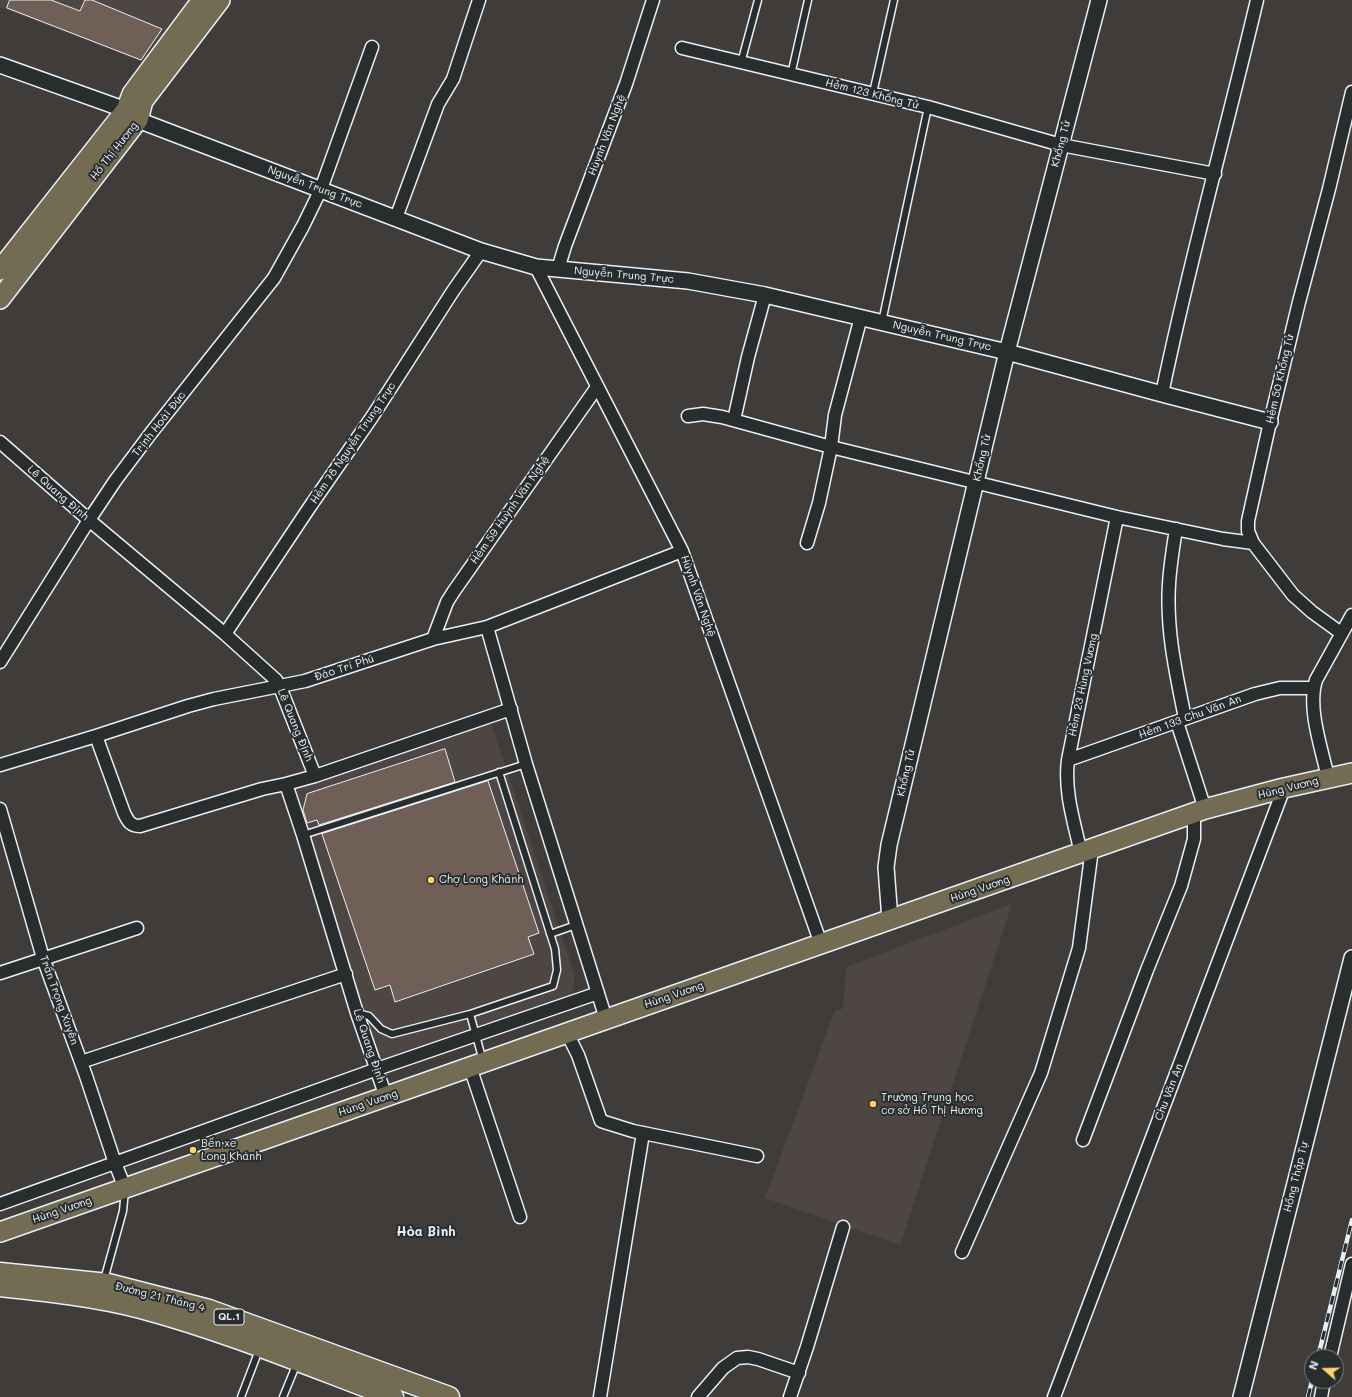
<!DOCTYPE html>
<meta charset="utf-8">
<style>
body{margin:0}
#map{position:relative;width:1352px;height:1397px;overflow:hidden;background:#3f3c3a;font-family:Mali,sans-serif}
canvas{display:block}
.north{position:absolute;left:1304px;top:1349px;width:40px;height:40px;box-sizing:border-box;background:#2a2d2e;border:1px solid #767b7f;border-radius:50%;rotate:290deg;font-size:11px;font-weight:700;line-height:16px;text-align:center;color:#e8f1f8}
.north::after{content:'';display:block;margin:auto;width:14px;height:18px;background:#ffd166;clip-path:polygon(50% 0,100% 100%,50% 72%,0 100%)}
</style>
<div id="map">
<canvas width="1352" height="1397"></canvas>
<div class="north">N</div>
</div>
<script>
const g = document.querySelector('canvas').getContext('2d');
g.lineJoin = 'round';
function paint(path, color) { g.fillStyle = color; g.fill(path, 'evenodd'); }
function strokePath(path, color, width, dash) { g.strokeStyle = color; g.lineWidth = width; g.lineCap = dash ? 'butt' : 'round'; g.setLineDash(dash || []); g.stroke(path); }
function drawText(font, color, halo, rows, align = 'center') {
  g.font = font + ' Mali,sans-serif'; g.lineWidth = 4; g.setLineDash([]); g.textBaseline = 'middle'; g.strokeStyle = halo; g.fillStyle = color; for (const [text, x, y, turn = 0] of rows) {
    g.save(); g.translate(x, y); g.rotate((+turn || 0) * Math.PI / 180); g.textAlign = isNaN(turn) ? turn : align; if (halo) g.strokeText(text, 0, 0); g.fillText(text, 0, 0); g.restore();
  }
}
const built = new Path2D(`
 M0 0H192L145 63 0 7Z
 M489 717 575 976 573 989 570 996 381 1065 369 1057 293 787Z
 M1012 904 900 1245 765 1198 835 1010 843 1009 846 967Z`);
const building = new Path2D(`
 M10 0H51L80 11 85 0H92L162 29 141 60 7 8Z
 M445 749 455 782 319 825 317 820 307 823 303 810 307 794Z
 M488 781 539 933 528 937 534 954 395 1002 390 985 375 990 322 834Z`);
const service = new Path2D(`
 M741 63 758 0
 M791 75 808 0
 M873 93 894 0
 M882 322 928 107
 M303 835 526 764
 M550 934 576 925
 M357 1013 369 1016 381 1029 392 1034 470 1014 553 986 557 970 555 949 499 772
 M470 1014 483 1061
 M104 1280 123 1211 125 1190
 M241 1397 259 1350
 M283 1397 297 1363`);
const minor = new Path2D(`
 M682 48 928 107 1061 145 1215 174
 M396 218 438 104 453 79 479 0
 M536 267 682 551 821 944
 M558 269 565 246 626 84 653 0
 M1162 394C1189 262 1226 132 1257 0
 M688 416 703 414 722 417 831 447 1117 517 1223 539 1253 543
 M734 420 748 357 765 295
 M0 442 89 520 225 634 276 680 280 687 315 776 286 784 303 835 357 1013 386 1097
 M1176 529C1173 548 1170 566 1169 584 1166 629 1176 674 1185 718
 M807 543 819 503 831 447 835 415 861 317
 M487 627 526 764 606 1019
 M1341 633 1312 612 1293 595 1253 543 1248 531V521L1270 422 1299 302 1329 189 1352 92
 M225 634 309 508 372 417 453 291 481 251
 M433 639 447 602 454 591 597 387
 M0 662 89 520 115 481 151 433 274 278 303 226 321 189 372 47
 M1177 722 1205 809
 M96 736 124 813C128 821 130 826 140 826L262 789 286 784
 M1068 760 1255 694 1280 688H1314
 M0 765 96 736 188 706 214 699 305 681 433 639 487 627 682 551
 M315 776 511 709
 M1328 778C1322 749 1307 709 1316 680L1352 615
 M0 809 43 958 86 1076 115 1163 125 1188
 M1081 853C1074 822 1064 792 1068 760L1117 517
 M0 973 137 928
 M567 1033 578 1055 601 1121 633 1131 757 1156
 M81 1062 346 974
 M470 1067 520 1217
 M1083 1140 1147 970 1181 886 1194 839V813
 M0 1204 377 1069 598 993
 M962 1252 1041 1073 1079 948 1092 849
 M1330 1357 1352 1264
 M600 1397 643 1133
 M698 1397 723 1368 737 1358 748 1357 758 1359 799 1373
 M790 1397 807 1347 843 1227
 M1054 1397 1284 788
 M1321 1397 1324 1381`);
const tertiary = new Path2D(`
 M0 65 126 110 138 120 481 251 536 267 688 281 765 295 1007 352 1162 394 1270 422
 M890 920 886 867 889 845 1007 352 1099 0
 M1241 1397 1352 958`);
const primary = new Path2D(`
 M0 270 126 110 132 94 202 0
 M0 299 138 120 143 101 220 0
 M0 1232 1205 809 1284 788 1352 773`);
const trunk = new Path2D(`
 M0 1273 108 1284 209 1310 449 1397
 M0 1286C47 1291 95 1296 141 1308 227 1331 310 1366 393 1397`);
const rail = new Path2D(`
 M1318 1357 1352 1220
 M1308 1397 1312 1381`);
const markers = [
 [431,880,4,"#ffd166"],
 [873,1104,4,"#ffd166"],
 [193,1150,4,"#ffd166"]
];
const shields = [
 [229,1317,30]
];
const shieldNames = [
 ["QL.1",229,1317]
];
const streetNames = [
 ["Hẻm 123 Khổng Tử",872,94,14],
 ["Hùynh Văn Nghệ",607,135,-69],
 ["Khổng Tử",1061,144,-75],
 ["Hồ Thị Hương",114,151,-52],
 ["Nguyễn Trung Trực",315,187,21],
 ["Nguyễn Trung Trực",624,275,5],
 ["Nguyễn Trung Trực",942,336,13],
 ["Hẻm 50 Khổng Tử",1280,379,-77],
 ["Trịnh Hoài Đức",159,424,-52],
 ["Hẻm 78 Nguyễn Trung Trực",353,443,-56],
 ["Khổng Tử",982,458,-77],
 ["Lê Quang Định",58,493,41],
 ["Hẻm 59 Huỳnh Văn Nghệ",510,510,-55],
 ["Hùynh Văn Nghệ",698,596,71],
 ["Đào Trí Phú",344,668,-18],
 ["Hẻm 23 Hùng Vương",1083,685,-78],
 ["Hẻm 133 Chu Văn An",1190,717,-20],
 ["Lê Quang Định",295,725,68],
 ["Khổng Tử",906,773,-77],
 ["Hùng Vương",1288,788,-14],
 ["Hùng Vương",980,889,-19],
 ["Hùng Vương",674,995,-19],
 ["Trần Trọng Xuyên",59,1000,70],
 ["Lê Quang Định",369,1046,71],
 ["Chu Văn An",1169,1092,-69],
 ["Hùng Vương",368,1103,-19],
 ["Hồng Thập Tự",1296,1177,-76],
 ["Hùng Vương",62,1210,-19],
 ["Đường 21 Tháng 4",160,1297,14]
];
const poiNames = [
 ["Chợ Long Khánh",439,880],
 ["Trường Trung học",881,1098],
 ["cơ sở Hồ Thị Hương",881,1111],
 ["Bến xe",201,1144],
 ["Long Khánh",201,1157]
];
const quarterNames = [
 ["Hòa Bình",426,1232]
];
paint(built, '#4e4643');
paint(building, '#705f57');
strokePath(building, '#e8f1f8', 1);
strokePath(service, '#e8f1f8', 9);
strokePath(minor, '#e8f1f8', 15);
strokePath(tertiary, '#e8f1f8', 18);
strokePath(primary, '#e8f1f8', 22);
strokePath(trunk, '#e8f1f8', 23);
strokePath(service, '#2a2d2e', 6);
strokePath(minor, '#2a2d2e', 12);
strokePath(tertiary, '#2a2d2e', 15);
strokePath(primary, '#736b52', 19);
strokePath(trunk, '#736b52', 20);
strokePath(rail, '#e8f1f8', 4.5);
strokePath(rail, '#2a2d2e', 3, [9]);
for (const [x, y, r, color] of markers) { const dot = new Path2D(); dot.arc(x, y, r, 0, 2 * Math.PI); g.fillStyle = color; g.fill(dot); strokePath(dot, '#2a2d2e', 1.5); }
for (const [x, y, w] of shields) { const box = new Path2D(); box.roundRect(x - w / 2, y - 8, w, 16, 3); g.fillStyle = '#2a2d2e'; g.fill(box); strokePath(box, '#e8f1f8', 1); }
drawText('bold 10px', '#e8f1f8', null, shieldNames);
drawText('11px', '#e8f1f8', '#2a2d2e', streetNames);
drawText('11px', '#e8f1f8', '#2a2d2e', poiNames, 'left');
drawText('bold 13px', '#e8f1f8', '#2a2d2e', quarterNames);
</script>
